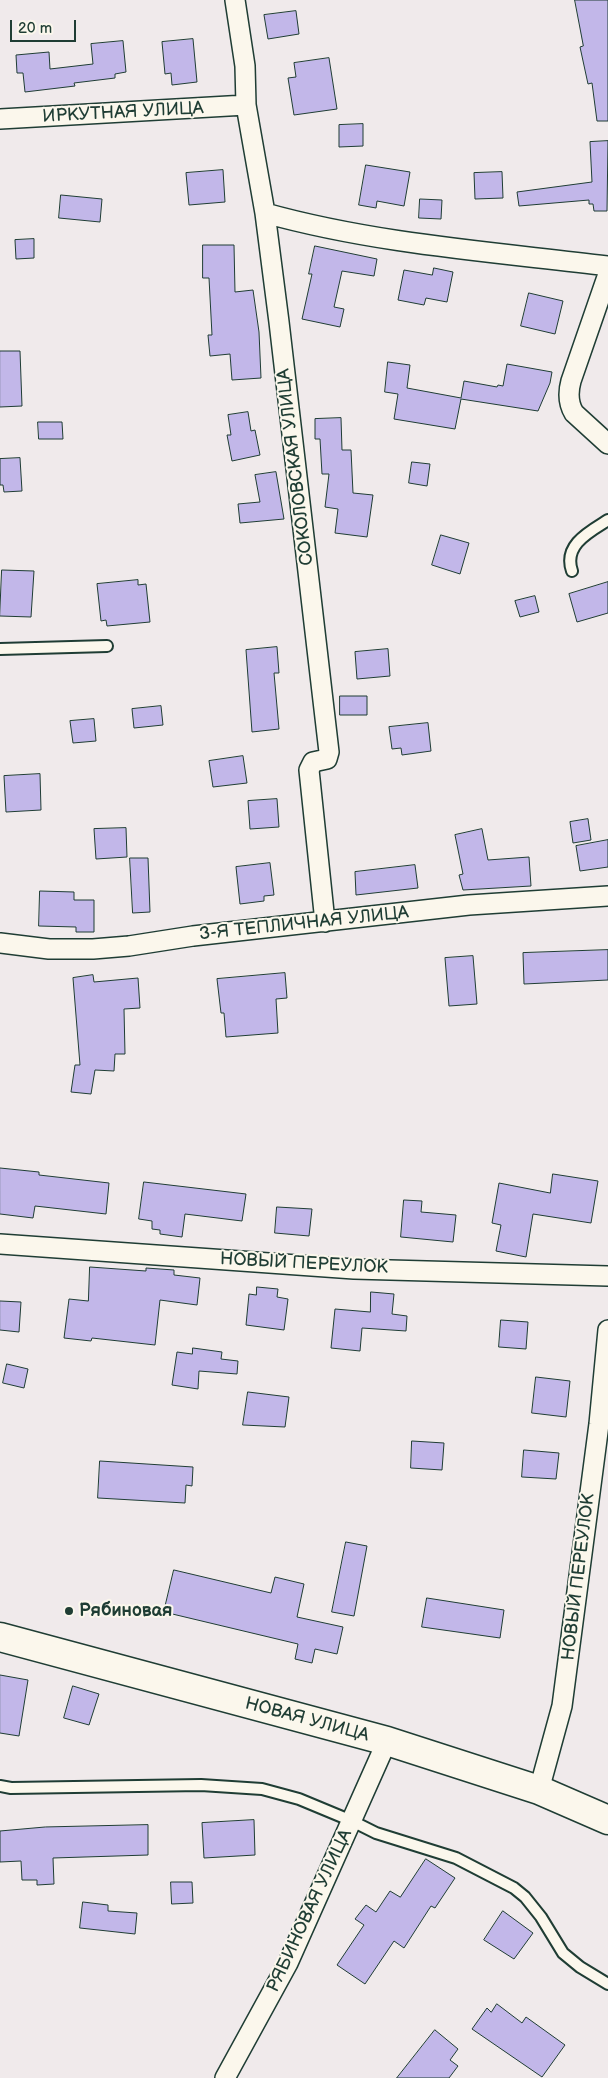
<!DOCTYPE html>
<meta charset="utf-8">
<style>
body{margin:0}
#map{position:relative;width:608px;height:2078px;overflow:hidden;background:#f0eaeb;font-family:"Balsamiq Sans",sans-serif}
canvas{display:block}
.scale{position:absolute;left:10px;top:20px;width:66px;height:22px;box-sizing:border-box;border:2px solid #1f3d34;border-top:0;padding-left:6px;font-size:15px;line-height:18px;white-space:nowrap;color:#1f3d34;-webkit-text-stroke:4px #fbf7ec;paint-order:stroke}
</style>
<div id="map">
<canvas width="608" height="2078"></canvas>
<div class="scale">20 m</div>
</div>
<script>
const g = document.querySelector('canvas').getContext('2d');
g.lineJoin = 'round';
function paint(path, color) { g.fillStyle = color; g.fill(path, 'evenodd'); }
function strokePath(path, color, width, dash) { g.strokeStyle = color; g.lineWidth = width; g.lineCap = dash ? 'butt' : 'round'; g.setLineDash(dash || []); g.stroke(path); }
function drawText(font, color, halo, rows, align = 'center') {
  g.font = font + ' "Balsamiq Sans",sans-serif'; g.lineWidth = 4; g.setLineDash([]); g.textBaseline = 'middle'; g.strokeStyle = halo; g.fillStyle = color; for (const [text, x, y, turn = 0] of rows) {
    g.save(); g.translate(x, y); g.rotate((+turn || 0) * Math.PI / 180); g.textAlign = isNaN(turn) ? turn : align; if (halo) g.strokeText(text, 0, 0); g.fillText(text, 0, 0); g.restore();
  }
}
const building = new Path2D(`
 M575 0H608V121H597L592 83 588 84 580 47 583 46Z
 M296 11 299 34 268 39 264 15Z
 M193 39 197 82 172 85 171 73 165 74 162 42Z
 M123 41 126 72 115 74V78L74 83 75 86 25 92 23 73H17L16 55 49 52 50 69 93 64 91 44Z
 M329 58 337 109 294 115 288 78 296 77 294 63Z
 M363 124V146L339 147V125Z
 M608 141 607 211H594L593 204H589V200L519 206 517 192 592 182 590 142Z
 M366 165 410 172 404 206 377 201 376 208 359 205Z
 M223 170 225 202 189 205 186 173Z
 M502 172 503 198 475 199 474 173Z
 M61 195 102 199 100 222 59 218Z
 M420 199 442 200 441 219 419 218Z
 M34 239V258L16 259 15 240Z
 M203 245H234L235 292 253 290 259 332 261 378 232 380 230 354 210 356 208 335H212L209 278H203Z
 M315 246 377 259 374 276 342 271 334 307 344 309 340 327 302 319 312 274H309Z
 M434 268 453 272 447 302 426 298 424 305 398 300 404 270 432 275Z
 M529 293 563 301 555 334 521 326Z
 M0 351H20L22 406 0 407Z
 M388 362 410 365 407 388 461 398 464 381 497 387 498 385 503 386 507 364 552 372 550 383 538 411 461 399 455 429 394 419 398 394 385 392Z
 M248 412 251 431 255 430 260 455 232 461 227 435H231L228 415Z
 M341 418 342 450H351L353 493 373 495 367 537 335 533 338 509 325 507 329 474H322L320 439H315V419Z
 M38 422H62L63 439H39Z
 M20 458 22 491 4 492 3 485H0V459Z
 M412 462 430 464 427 486 409 483Z
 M276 472 284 519 240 523 238 504 260 502 255 475Z
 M441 535 469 543 460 574 432 565Z
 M2 570 34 571 31 617 0 616Z
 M138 580V585L146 584 150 622 107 626 106 620 101 621 97 584Z
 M608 582V613L577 622 569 594Z
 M535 596 539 612 520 617 515 601Z
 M277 647 279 673H274L279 729 252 732 246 650Z
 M388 649 390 676 357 679 355 652Z
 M340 696H367V715H340Z
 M161 706 163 725 134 728 132 709Z
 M94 719 96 741 73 743 70 721Z
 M428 723 431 751 402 755 401 748 392 749 389 727Z
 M243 756 247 783 213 787 209 761Z
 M40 774 41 810 6 812 4 776Z
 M277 799 279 827 250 829 248 801Z
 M588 819 591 840 573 843 570 822Z
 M126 828 127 857 96 859 94 829Z
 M482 829 488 860 529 857 531 886 463 890 459 875 463 874 455 835Z
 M608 840V867L580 871 576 846Z
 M130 858H148L150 912 133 913Z
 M270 863 274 895 264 896V901L240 904 236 867Z
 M415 865 418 888 356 895 355 872Z
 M40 891 74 892V900H94V932H76V927L39 926Z
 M608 950V980L524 984 523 953Z
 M473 956 477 1004 449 1006 445 958Z
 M285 973 287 998 276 999 278 1033 226 1037 224 1013H221L217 979Z
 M93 975 94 982 138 978 140 1008 124 1009 125 1054H115L114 1071 95 1070 91 1094 71 1092 75 1065H80L73 978Z
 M0 1168 39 1172V1175L109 1183 106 1214 35 1206 33 1218 0 1214Z
 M553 1174 598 1181 591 1223 533 1214 526 1257 496 1251 501 1225 492 1223 499 1183 550 1193Z
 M144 1182 246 1194 242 1221 185 1214 182 1237 160 1234V1230L152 1229V1221L139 1219Z
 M404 1200 422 1201 421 1212 456 1215 453 1242 401 1237Z
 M277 1207 312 1209 309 1236 275 1233Z
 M90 1267 146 1271V1268L174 1270V1275L200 1278 197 1305 160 1300 155 1345 92 1338 91 1341 64 1338 69 1299 88 1301Z
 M257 1287 278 1289 277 1297 288 1299 284 1330 246 1325 249 1294 256 1295Z
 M371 1292 394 1294 392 1314 407 1316 406 1331 362 1328 360 1351 331 1348 335 1309 370 1312Z
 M0 1301 21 1302 19 1332 0 1330Z
 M501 1320 528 1322 526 1349 499 1347Z
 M193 1348 222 1352 221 1359 238 1361 237 1374 199 1371 198 1389 172 1385 177 1352 192 1354Z
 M7 1364 28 1369 24 1388 3 1383Z
 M536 1377 570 1381 566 1417 532 1413Z
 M248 1392 289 1397 285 1427 243 1425Z
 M412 1441 444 1443 442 1470 411 1468Z
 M524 1450 559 1453 556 1479 522 1477Z
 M100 1461 193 1467 192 1486 186 1485 185 1503 98 1498Z
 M346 1542 367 1546 354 1616 332 1612Z
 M174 1570 271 1593 275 1577 304 1584 297 1617 343 1627 337 1654 315 1649 312 1663 295 1659 298 1644 164 1612Z
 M427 1598 504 1610 500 1638 422 1627Z
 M0 1675 28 1680 19 1736 0 1733Z
 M73 1686 99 1694 89 1725 64 1718Z
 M254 1820 255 1855 204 1858 202 1823Z
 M148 1825V1855L53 1858 54 1884 37 1885V1880H22L21 1861 0 1862V1831L45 1827Z
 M426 1859 455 1878 435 1908 431 1906 404 1948 394 1941 365 1984 337 1965 364 1925 355 1919 366 1905 376 1912 390 1891 400 1897Z
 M171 1882H192L193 1903 172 1904Z
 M83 1902 108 1905V1911L137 1913 135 1934 80 1928Z
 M503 1911 533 1933 514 1959 484 1940Z
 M497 2004 522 2023 526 2017 565 2045 542 2077 472 2029 487 2008 491 2012Z
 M435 2030 458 2049 450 2060 458 2066 449 2078H397Z`);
const service = new Path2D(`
 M572 571C563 545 589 532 608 520
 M0 649 107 646
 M0 1786 11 1788 201 1785 262 1789 299 1799 352 1821 376 1833 456 1858 514 1888 525 1897 541 1917 563 1953 580 1967 608 1984`);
const minor = new Path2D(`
 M235 0 245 66 246 105 265 213 279 322 329 752 327 759 313 762 309 770 325 922
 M0 119 246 105
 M265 213C376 244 494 252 608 266
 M608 274 571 381C568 392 568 403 574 413L608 444
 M0 943 49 949H93L129 946 193 936 469 905 608 896
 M0 1244 354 1269 608 1276
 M539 1790 562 1706 599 1424 608 1330
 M225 2078 288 1963 387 1741`);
const secondary = new Path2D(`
 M0 1637 387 1741 539 1790 608 1820`);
const markers = [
 [69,1611,5,"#1f3d34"]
];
const streetNames = [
 ["ИРКУТНАЯ УЛИЦА",123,113,-3],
 ["СОКОЛОВСКАЯ УЛИЦА",296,467,-97],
 ["3-Я ТЕПЛИЧНАЯ УЛИЦА",304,924,-6],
 ["НОВЫЙ ПЕРЕУЛОК",304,1264,3],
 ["НОВЫЙ ПЕРЕУЛОК",579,1577,-83],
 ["НОВАЯ УЛИЦА",307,1720,15],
 ["РЯБИНОВАЯ УЛИЦА",310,1911,-65]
];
const poiNames = [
 ["Рябиновая",79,1611]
];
paint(building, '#c2b7e9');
strokePath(building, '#1f3d34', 1);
strokePath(service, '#1f3d34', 14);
strokePath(minor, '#1f3d34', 22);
strokePath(secondary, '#1f3d34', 31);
strokePath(service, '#fbf7ec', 10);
strokePath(minor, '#fbf7ec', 19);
strokePath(secondary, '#fbf7ec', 28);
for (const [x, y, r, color] of markers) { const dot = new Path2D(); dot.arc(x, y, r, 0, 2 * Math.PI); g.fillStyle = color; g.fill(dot); strokePath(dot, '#fbf7ec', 2); }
drawText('18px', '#1f3d34', '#fbf7ec', streetNames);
drawText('bold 18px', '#1f3d34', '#fbf7ec', poiNames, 'left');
</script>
